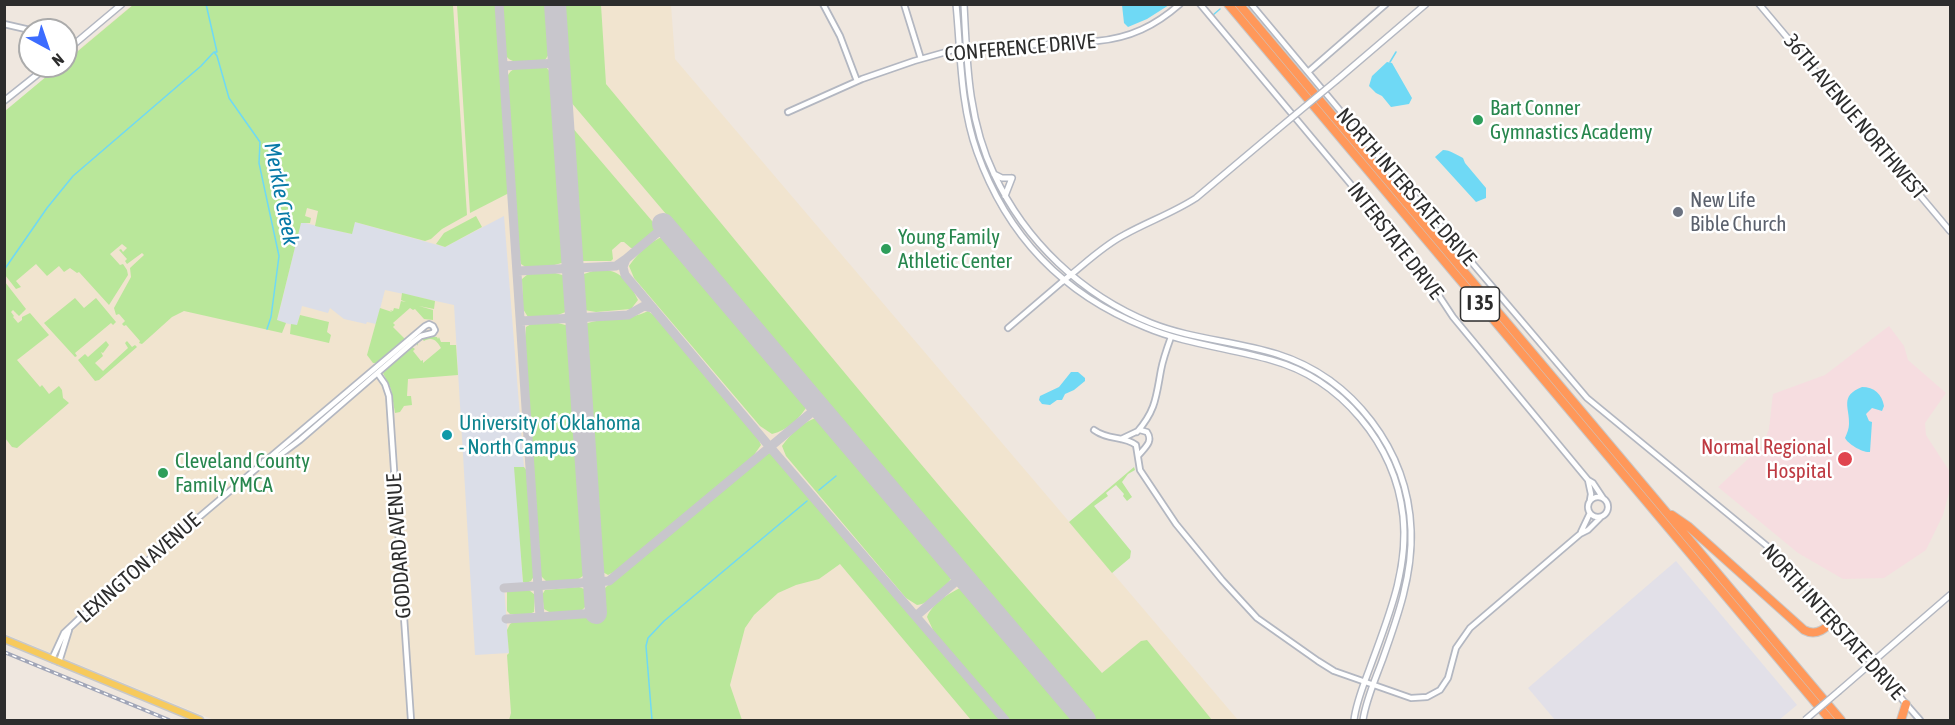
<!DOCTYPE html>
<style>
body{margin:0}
#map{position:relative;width:1955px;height:725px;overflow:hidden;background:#efe7df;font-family:"Asap Condensed",sans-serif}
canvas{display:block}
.frame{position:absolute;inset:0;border:6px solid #2d2d2d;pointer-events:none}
.north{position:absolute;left:18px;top:18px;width:60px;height:60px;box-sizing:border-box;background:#fff;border:2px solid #ababab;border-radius:50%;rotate:140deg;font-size:16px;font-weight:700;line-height:24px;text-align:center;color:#2d2d2d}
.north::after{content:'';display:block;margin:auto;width:21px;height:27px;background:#3c6cff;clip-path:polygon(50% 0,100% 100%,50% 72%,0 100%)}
</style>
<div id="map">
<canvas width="1955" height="725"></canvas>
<div class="frame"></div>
<div class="north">N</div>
</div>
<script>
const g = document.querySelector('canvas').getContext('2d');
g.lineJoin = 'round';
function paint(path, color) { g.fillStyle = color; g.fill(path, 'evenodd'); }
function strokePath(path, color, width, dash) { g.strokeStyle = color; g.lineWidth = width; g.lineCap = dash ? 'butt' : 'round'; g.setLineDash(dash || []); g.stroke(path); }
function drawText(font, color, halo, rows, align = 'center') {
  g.font = font + ' "Asap Condensed",sans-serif'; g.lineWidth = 5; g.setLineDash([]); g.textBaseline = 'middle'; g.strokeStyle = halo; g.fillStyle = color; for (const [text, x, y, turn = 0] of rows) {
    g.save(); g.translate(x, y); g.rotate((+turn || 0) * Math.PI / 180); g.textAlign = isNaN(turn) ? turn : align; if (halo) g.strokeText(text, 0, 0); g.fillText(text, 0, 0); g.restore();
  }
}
const industrial = new Path2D(`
 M1676 561 1797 705 1779 720H1555L1528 688Z`);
const education = new Path2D(`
 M132 5H671L675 59 1238 720H214L5 634 4 112 59 66H66V60Z`);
const medical = new Path2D(`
 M1889 326 1904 346 1908 360 1946 393 1925 423 1926 435 1950 472V489L1943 515 1926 550 1884 578 1843 579 1798 553 1718 487 1763 445 1769 429 1773 394 1825 375Z`);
const airport = new Path2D(`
 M504 216 524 467 515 468 523 584 504 585 509 653 475 655 454 305 385 290 376 324 367 322 366 324 344 319 330 308 328 313 302 306 297 326 277 321 301 222 351 234 355 222 445 247Z`);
const green = new Path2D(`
 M133 5H453L467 215 442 229 431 239 425 241 355 222 352 234 315 226 318 211 307 208 305 216 311 218 310 223H301L277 320 286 323 282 333 184 311 172 317 142 344 139 343 140 341 126 325 124 326 122 324 125 321 119 314 116 315 114 308 131 277 130 268 144 255 142 253 127 264 125 261 127 259 119 250 121 249 123 252 127 248 122 244 110 254 120 265 123 264 127 270 128 275 109 305 79 272 77 273 70 268 64 272 59 266 47 276 36 264 16 281 21 287 16 289 5 275V111L59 66H66V61Z
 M457 5H496L509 193 470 213Z
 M502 5H548L551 51 545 60C533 62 511 67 505 54Z
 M563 5H601L606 84C770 281 931 482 1102 673L1141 641 1147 640 1212 720H1096L570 101Z
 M545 66 552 74 565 262 551 266 527 268 521 264 519 256 507 78C511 63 532 66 545 66Z
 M571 126 658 228 634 248H631L624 242H621L612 250 613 259 611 261H580Z
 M476 216 482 227 445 247 436 244 444 233Z
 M664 236 808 405C799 419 788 430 772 434L760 426 634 278 629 266C638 253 649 242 664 236Z
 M607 270C623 273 631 285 638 300L631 309 596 312 584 310 581 275 593 271Z
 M555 273 566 276 568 311 558 315 528 317 523 309 522 279 528 274Z
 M5 282 26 309 19 316 13 310 11 312 14 316 13 317 18 323 22 320V317L30 313 49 335 17 360 40 387 42 385 49 394 59 386 62 390 63 398 69 403 17 448 12 447 5 438Z
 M402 293 435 301 434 309 419 306 433 310V320L424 319 415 309 413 310 410 308 393 323 395 325 393 327 406 340 377 363H373L367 355 380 308 392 312 390 310 393 311 394 308 399 309 401 301 406 302 401 300Z
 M75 298 84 308 96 298 116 322 113 325 111 323 75 353 77 356 75 357 44 323Z
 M648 311 658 318 742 416 756 434 761 445 754 455 738 469 614 572 608 575 601 571 585 324C605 317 628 321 648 311Z
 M300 315 329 322 327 332 331 335 329 343 290 334 291 324 297 325Z
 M533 323H558L569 326 585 573C579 584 559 582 547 582L541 576 525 338 526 327Z
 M425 336 437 337 438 339 439 337 441 342H450V345H456L458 375 408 379 407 396H411L412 405 404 406 400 412 395 413 391 389 383 373 411 346 415 349 413 351 421 361 423 360V363L441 348C437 341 433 336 424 341L422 339 418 343V346L416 342Z
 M106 341 109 345 103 353 101 352 103 356 95 363 103 371 128 348 125 343 127 341 132 347 135 345 137 347 99 380 95 381 78 360 85 354 88 357Z
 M818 417 953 576C945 588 932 603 917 605L906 598 786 456 782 446C791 433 803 422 818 417Z
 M770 453 776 455 1002 720H971L840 564 819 579 796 585 778 593 754 615 745 628 730 685 742 720H509L511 713 507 655 509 653 507 630 510 624 515 621 603 616 602 592 606 587 765 455Z
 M514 467H524L527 471 534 576 531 581 526 583 523 582Z
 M1134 467 1135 470 1128 474 1122 482 1132 497 1127 501 1123 496 1124 494 1116 485 1106 493 1108 496 1094 506 1131 551 1130 558 1112 573 1069 522Z
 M579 587 584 589C588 596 589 605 582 610L551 613 544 609 542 595 545 590Z
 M962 587 1075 720H1009L950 652 933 630 927 617C932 604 949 593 962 587Z
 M529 590 535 595 534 612 529 614H510L507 611V591Z`);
const water = new Path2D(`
 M1122 5V4L1169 5 1147 19 1128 27 1124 23Z
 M1387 62 1392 63 1412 98 1409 104 1391 107 1382 96 1376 93 1369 86 1372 76Z
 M1443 150C1450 150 1457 155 1463 158L1465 163 1486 188V198L1476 202 1435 157Z
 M1071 372H1078L1085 378V381L1074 390 1065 394 1062 400H1057L1050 405 1042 404 1039 400 1040 396 1059 387Z
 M1862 387C1874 387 1882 394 1884 406L1882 411 1872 408 1866 414 1869 421 1872 422 1870 452C1863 453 1848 444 1845 438 1847 433 1849 429 1849 424 1850 408 1839 396 1862 387Z`);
const stream = new Path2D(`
 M206 4 217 52H214L217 56 229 98 260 142 259 163 279 256 271 317 267 329
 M1213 15 1220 9
 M1390 62 1396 52
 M4 270 47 208 73 176 201 66 213 53
 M819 490 836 476
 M652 720 646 646 648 638 664 621 807 501`);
const taxiway = new Path2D(`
 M499 4 540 617 596 613
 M503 66 559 63
 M667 228 664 227 626 259 623 267 625 275 769 446 1005 720
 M518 271 616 266 626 259
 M521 321 628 315 644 306 653 308
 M504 588 609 581 818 407
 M916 616 962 576
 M506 619 540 617`);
const runway = new Path2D(`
 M555 4 596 613
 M663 224 1085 720`);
const tertiary = new Path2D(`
 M823 4 840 36 857 81
 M904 4 921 59
 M1200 4 1420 267 1453 317 1588 480 1593 483 1603 498
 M1251 4 1383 162 1434 218 1587 398 1778 555 1835 619
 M4 24 30 30
 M1308 72 1386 4
 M788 112 862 79 914 61 953 50 1097 41C1130 38 1155 26 1180 4
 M1008 328 1063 281
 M378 374 385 384 389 396 411 720
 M1094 430C1109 441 1123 435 1136 445L1140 470 1176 524 1222 580 1257 618 1318 661 1334 671 1411 698 1427 697 1440 690 1448 678 1456 648 1470 628 1580 534 1588 530 1600 518
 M1137 432C1156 410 1156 397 1161 370 1163 359 1167 348 1171 337
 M1121 439 1140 430 1147 432C1154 442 1144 448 1138 456
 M1588 480 1591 494 1590 500
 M1588 507a10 10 0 1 1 20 0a10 10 0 1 1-20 0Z
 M1581 532 1590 513
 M52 659 64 633 81 617 425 326 429 324 433 326 435 330 433 333 421 336 412 343 300 440 280 455 264 461
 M59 662 69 630
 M1906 704 1920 720`);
const secondary = new Path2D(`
 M956 4C961 55 960 104 977 152 1007 236 1062 294 1145 327 1185 344 1229 348 1271 360 1341 379 1395 444 1403 516 1409 570 1387 620 1369 670 1363 686 1356 703 1354 720
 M964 4C967 63 968 120 994 174 1025 241 1082 295 1151 323 1191 339 1235 341 1277 354 1353 378 1408 450 1411 530 1413 575 1397 619 1382 661 1375 680 1366 700 1363 720
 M1759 4 1950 231
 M66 51 122 4
 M1337 80 1426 4
 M4 101 48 66
 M994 174 1002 178H1012
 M1005 196 1012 178
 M1063 281C1084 265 1101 247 1124 235 1147 222 1173 213 1196 198L1278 129
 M1835 619 1906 704
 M1839 691 1950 595`);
const primary = new Path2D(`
 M4 639 200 720`);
const motorway = new Path2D(`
 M1228 4 1830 720
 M1239 4 1841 720
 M1672 515 1688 526 1804 630C1817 637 1826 628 1835 619
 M1901 720 1906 704`);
const rail = new Path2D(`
 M4 652 169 720`);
const secondaryBridge = new Path2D(`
 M1278 129 1337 80
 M1805 720 1839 691`);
const markers = [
 [1478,120,6,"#2e9e5b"],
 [1678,212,6,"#6b7280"],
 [886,249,6,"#2e9e5b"],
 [447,435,6,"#0f9aa8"],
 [1845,459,8,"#e0444e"],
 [163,473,6,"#2e9e5b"]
];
const shields = [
 [1480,304,39]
];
const shieldNames = [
 ["I 35",1480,304]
];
const streetNames = [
 ["CONFERENCE DRIVE",1020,48,-5],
 ["36TH AVENUE NORTHWEST",1855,117,50],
 ["NORTH INTERSTATE DRIVE",1406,187,49],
 ["INTERSTATE DRIVE",1395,241,52],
 ["GODDARD AVENUE",399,546,-94],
 ["LEXINGTON AVENUE",139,568,-41],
 ["NORTH INTERSTATE DRIVE",1833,622,48]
];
const leisureNames = [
 ["Bart Conner",1490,108],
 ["Gymnastics Academy",1490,132],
 ["Young Family",898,237],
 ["Athletic Center",898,261],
 ["Cleveland County",175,461],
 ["Family YMCA",175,485]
];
const worshipNames = [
 ["New Life",1690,200],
 ["Bible Church",1690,224]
];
const cultureNames = [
 ["University of Oklahoma",459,423],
 ["- North Campus",459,447]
];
const healthNames = [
 ["Normal Regional",1832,447],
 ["Hospital",1832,471]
];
const waterNames = [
 ["Merkle Creek",281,194,79]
];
paint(industrial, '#e2e0e8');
paint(education, '#f1e4cf');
paint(medical, '#f6dde0');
paint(airport, '#dbdee8');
paint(green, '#b9e79a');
paint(water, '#6fd9f5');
strokePath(stream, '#6fd9f5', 1.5);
strokePath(taxiway, '#c8c6cc', 9);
strokePath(runway, '#c8c6cc', 22);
strokePath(tertiary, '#b3b7c1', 8);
strokePath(secondary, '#b3b7c1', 8);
strokePath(primary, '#c8c8c8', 9);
strokePath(motorway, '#c8c8c8', 10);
strokePath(tertiary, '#fff', 4.5);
strokePath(secondary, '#fff', 5);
strokePath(primary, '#f7ca5c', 6);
strokePath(motorway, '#ff985a', 8);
strokePath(rail, '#a1a6b8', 4);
strokePath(rail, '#fff', 1.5, [4.5]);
strokePath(secondaryBridge, '#b3b7c1', 8, []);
strokePath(secondaryBridge, '#fff', 5);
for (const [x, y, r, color] of markers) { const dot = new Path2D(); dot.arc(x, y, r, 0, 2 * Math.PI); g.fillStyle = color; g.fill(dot); strokePath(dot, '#fff', 2); }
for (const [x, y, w] of shields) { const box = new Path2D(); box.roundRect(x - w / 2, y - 17, w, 34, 4.5); g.fillStyle = '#fff'; g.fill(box); strokePath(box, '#2d2d2d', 1.5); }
drawText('bold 20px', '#2d2d2d', null, shieldNames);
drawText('21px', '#2d2d2d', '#fff', streetNames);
drawText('21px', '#27864d', '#fff', leisureNames, 'left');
drawText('21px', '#5b616d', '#fff', worshipNames, 'left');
drawText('21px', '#0d838f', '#fff', cultureNames, 'left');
drawText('21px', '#be3a42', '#fff', healthNames, 'right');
drawText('italic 22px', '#0779a7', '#fff', waterNames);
</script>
